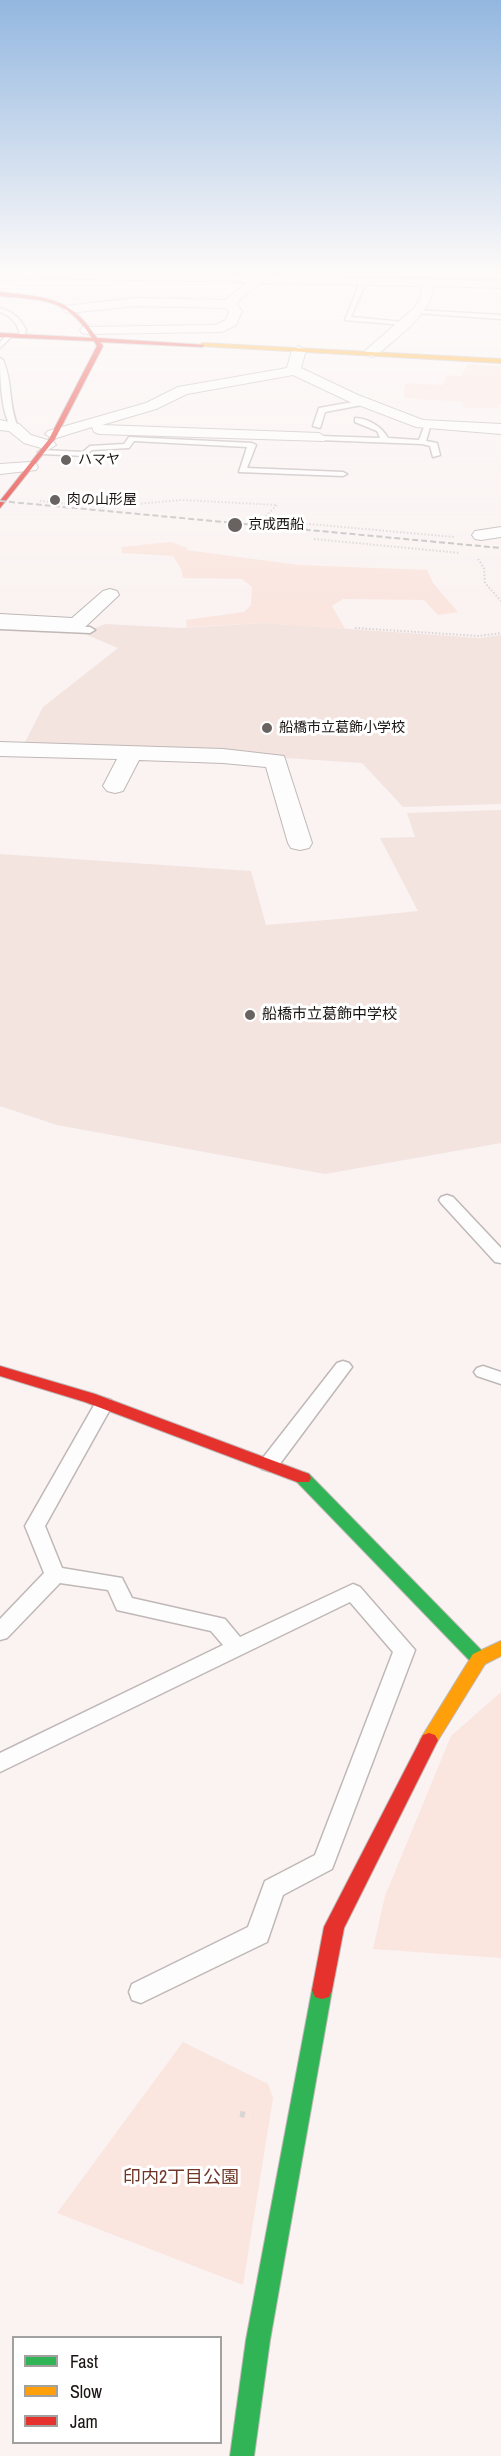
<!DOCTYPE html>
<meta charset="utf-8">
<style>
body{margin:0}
#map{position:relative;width:501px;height:2456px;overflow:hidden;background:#faf3f2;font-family:"Archivo Narrow",sans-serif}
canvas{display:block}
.legend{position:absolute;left:12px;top:2336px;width:210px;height:108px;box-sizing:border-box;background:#fff;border:2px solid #a3a1a0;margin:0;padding:8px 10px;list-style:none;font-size:18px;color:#1a1412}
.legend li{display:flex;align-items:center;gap:12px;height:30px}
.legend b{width:30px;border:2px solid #a3a1a0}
</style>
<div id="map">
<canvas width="501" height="2456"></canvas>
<ul class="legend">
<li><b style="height:8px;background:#30b455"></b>Fast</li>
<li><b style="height:8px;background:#ff9f0a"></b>Slow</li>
<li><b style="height:8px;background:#e5322d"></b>Jam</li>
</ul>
</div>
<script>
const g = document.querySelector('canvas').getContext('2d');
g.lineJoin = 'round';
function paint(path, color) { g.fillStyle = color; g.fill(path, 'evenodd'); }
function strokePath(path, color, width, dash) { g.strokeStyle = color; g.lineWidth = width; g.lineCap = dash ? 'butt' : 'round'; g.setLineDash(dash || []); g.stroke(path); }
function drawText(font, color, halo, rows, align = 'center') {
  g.font = font + ' "Archivo Narrow","Noto Sans JP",sans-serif'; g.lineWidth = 6; g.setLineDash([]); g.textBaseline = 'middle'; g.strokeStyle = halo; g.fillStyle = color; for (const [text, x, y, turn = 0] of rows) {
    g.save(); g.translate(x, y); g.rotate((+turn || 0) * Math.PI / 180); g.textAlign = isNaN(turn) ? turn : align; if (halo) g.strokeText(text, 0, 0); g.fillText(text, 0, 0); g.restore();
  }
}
const built = new Path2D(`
 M262 623 480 638 501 635V804L403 807 362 763 223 754 22 748 43 707 118 648 85 634 90 630 105 624 181 628Z
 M501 810V1143L325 1174 57 1125 0 1106V854L251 871 266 925 350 918 418 911 380 838 415 837 407 813Z`);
const green = new Path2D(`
 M468 364 501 366V404L497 405 500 408H463V402L404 398V387L406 383 442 385 447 375 461 376Z
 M171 542 188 548 186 550 299 565 427 570 433 583 458 612 438 615 424 600 343 599 332 606 345 629 262 623 187 627 186 620 244 612 251 605 252 587 242 579 183 578 181 569 173 556 122 553 121 547Z
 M501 1692V1958L373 1949 385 1896 451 1736Z
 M183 2042 268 2084 273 2098 243 2285 57 2213Z`);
const pathFar1 = new Path2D(`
 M40 501 103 507 182 500 277 505 263 519
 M264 520 454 537
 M314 539 460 553
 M478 559 484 568 485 583 501 601
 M355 628 479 636 501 633`);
const path = new Path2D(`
 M240 2114 253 2116`);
const lane = new Path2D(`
 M363 280 366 282 351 317 403 322 405 325 345 320 360 282Z
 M0 308C13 312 20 318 26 330L24 337H20C19 325 13 317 0 312Z
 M417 310 501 315V319L415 313Z
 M8 334 13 335 0 348V342Z
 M0 358 3 360C13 382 8 405 18 427L14 429C1 421 0 374 0 358Z
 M364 400 367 404 325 412 320 428 313 426 319 408Z
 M355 418C368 418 382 427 388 438L419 440 425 424H431L426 441 437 443 440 455 433 457 430 446 422 444 319 440 315 438 319 436 380 438 377 431 355 422Z
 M129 437 252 443 256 445 247 468 343 472 347 474 343 476 239 472 247 447 134 441 129 448 92 450 85 456 42 454 38 452 42 450 83 452 90 446 124 444Z
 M0 623 90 627 95 630 90 633 0 629Z
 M447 1195 453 1197 501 1248V1263L495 1262 441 1203 439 1200 441 1197Z
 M343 1361 349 1363 352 1367 349 1371 276 1469 269 1471 262 1469 259 1464 262 1459 337 1363Z
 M483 1366 501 1372V1384L477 1376 474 1372 477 1368Z
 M104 1398 111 1400 113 1404 45 1526 62 1568 122 1578 132 1598 225 1619 240 1637 353 1584 360 1587 415 1650 332 1869 283 1895 267 1942 141 2003 132 2000 129 1992 132 1984 248 1927 265 1881 315 1855 393 1652 350 1602 0 1772V1753L223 1645 211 1631 117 1610 108 1590 60 1583 7 1638 0 1640V1619L44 1573 25 1526 97 1400Z`);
const street = new Path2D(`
 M29 270 501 280V288L434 286C429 317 398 336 376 356L371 357 364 353 366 350 413 309 420 300 422 286 262 283 244 295 236 304 242 311 236 325 222 332 87 334 82 333 80 330 82 327 215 325 226 320 229 312 226 308 135 306 69 313 65 312 63 309 65 306 135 298 226 300 247 282 29 278 0 282V274Z
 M299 346 306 350 301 368 358 395 423 420 501 424V434L416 427 348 401 293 375 187 394 156 409 102 425 319 433 327 438 324 441 99 434 94 432 92 427 53 439 45 434 48 431 146 403 178 387 287 368 292 350Z
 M0 420 19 424 31 435 54 442 56 445 48 450 24 443 9 431 0 430Z
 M30 462 36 464 38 467 36 470 0 474V464Z
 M501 527V537L481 540 475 539 472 535 475 531Z
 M110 589 117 591 119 595 84 628 77 630 0 626V614L72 618 103 591Z
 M0 742 223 749 284 756 312 843 309 848 300 850 291 848 288 843 266 767 223 763 139 760 123 791 115 793 107 791 103 786 117 759 0 756Z`);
const fast = new Path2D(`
 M303 1472 309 1474 485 1654 488 1659 485 1664 479 1666 473 1664 297 1482 295 1478 297 1474Z
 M322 1981 329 1983 332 1990 270 2340 254 2456H230L246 2340 312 1990 315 1983Z`);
const slow = new Path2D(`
 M202 343 501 359V363L200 346Z
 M501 1641V1656L485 1664 435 1745 429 1747 423 1745 420 1740 423 1735 473 1654Z`);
const jam = new Path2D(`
 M0 292C46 298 70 296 97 338L205 345 202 347 100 342 103 346 55 439 0 508V501L49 439 97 346 94 341 0 337V333L92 338C67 298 43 300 0 296Z
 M0 1366 95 1394 309 1474 311 1478 309 1482H297L85 1402 0 1376Z
 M429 1733 435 1735 438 1740 344 1928 332 1990 329 1997 322 1999 315 1997 312 1990 324 1927 423 1735Z`);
const railFar1 = new Path2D(`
 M78 268 501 281
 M393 268 471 272
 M462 269 501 271`);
const rail = new Path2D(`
 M0 501 501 548`);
const markers = [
 [66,460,6,"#686260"],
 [55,500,6,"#686260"],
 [235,525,8,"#686260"],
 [267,728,6,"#686260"],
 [250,1015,6,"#686260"]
];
const farPoinames = [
 ["ハマヤ",78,460],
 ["肉の山形屋",67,500],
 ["京成西船",248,525],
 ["船橋市立葛飾小学校",279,728]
];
const poiNames = [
 ["船橋市立葛飾中学校",262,1015]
];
const nearParknames = [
 ["印内2丁目公園",181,2178]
];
paint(built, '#f3e4e0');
paint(green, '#fae5df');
strokePath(lane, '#bfb8b7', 3);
strokePath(street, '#bfb8b7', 2);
strokePath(fast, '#bfb8b7', 2);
strokePath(slow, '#bfb8b7', 2);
strokePath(jam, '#bfb8b7', 2);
strokePath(pathFar1, '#d8d5d5', 2, [1.5, 2]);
strokePath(path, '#d8d5d5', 6, [5, 8]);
paint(lane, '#fefdfd');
paint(street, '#fefdfd');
paint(fast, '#30b455');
paint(slow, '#ff9f0a');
paint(jam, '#e5322d');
strokePath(railFar1, '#c1bfbf', 1.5, [4.5, 2]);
strokePath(rail, '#c1bfbf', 2, [6, 3]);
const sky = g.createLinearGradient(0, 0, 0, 612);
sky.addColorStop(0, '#93b7e0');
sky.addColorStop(0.44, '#fdfaf9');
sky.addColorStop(1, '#fdfaf900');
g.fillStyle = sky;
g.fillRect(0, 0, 501, 612);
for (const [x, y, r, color] of markers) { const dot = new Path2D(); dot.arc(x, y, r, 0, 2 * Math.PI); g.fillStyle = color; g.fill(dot); strokePath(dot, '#fff', 2); }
drawText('14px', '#1a1412', '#fff', farPoinames, 'left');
drawText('15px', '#1a1412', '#fff', poiNames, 'left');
drawText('18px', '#6f3728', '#fff', nearParknames);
</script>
